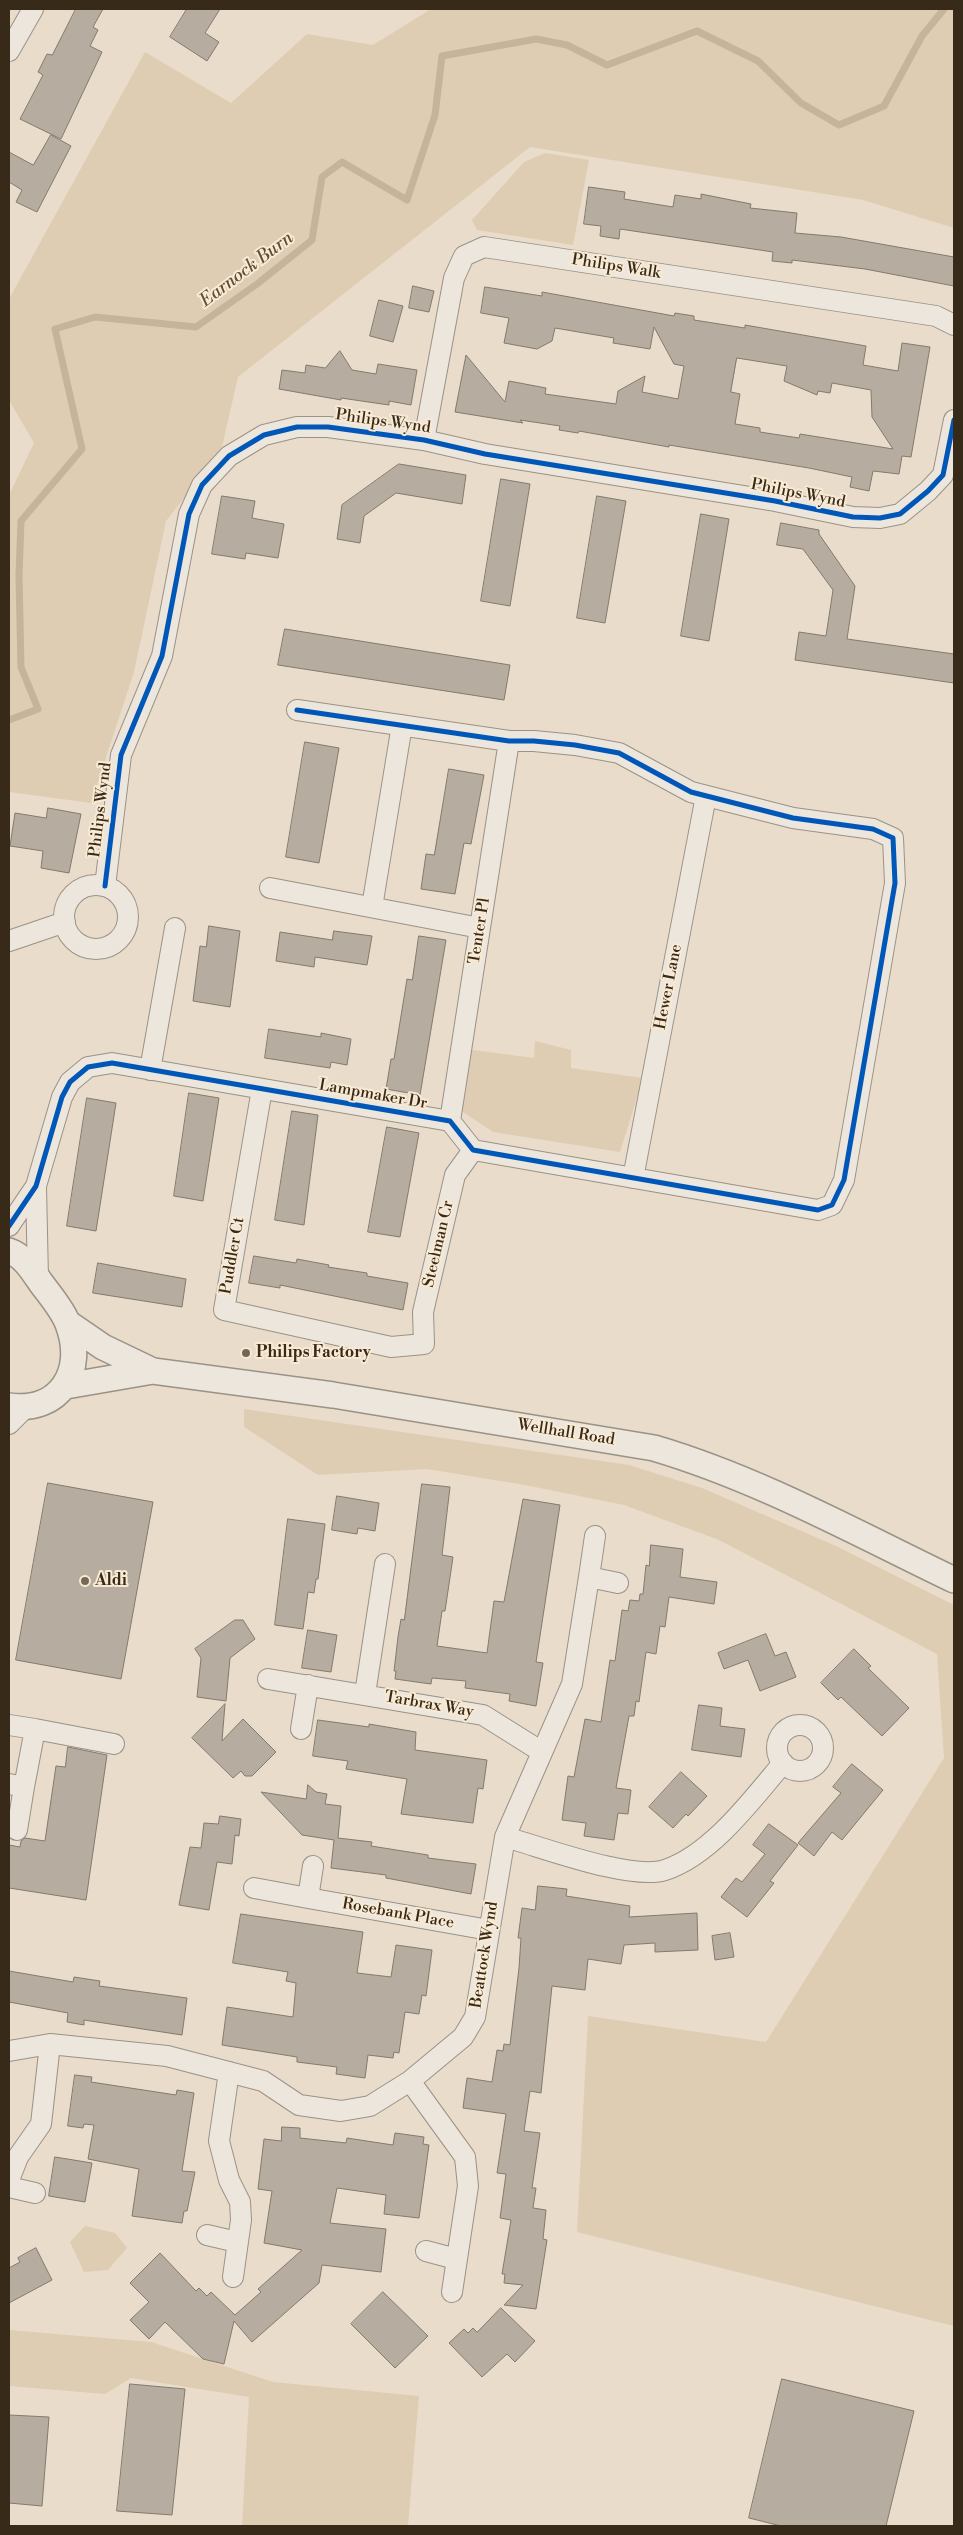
<!DOCTYPE html>
<style>
body{margin:0}
#map{position:relative;width:963px;height:2535px;overflow:hidden;background:#e9dcca;font-family:"Libre Bodoni",serif}
canvas{display:block}
.frame{position:absolute;inset:0;border:10px solid #382a19;pointer-events:none}
</style>
<div id="map">
<canvas width="963" height="2535"></canvas>
<div class="frame"></div>
</div>
<script>
const c = document.querySelector('canvas').getContext('2d');
c.lineJoin = 'round';
function paint(path, color) { c.fillStyle = color; c.fill(path, 'evenodd'); }
function trace(path, color, width, dash) { c.strokeStyle = color; c.lineWidth = width; c.lineCap = dash ? 'butt' : 'round'; c.setLineDash(dash || []); c.stroke(path); }
function write(font, color, halo, rows, align = 'center') {
  c.font = font + ' "Libre Bodoni",serif'; c.lineWidth = 4; c.setLineDash([]); c.textBaseline = 'middle'; c.strokeStyle = halo; c.fillStyle = color; for (const [text, x, y, turn = 0] of rows) {
    c.save(); c.translate(x, y); c.rotate((+turn || 0) * Math.PI / 180); c.textAlign = isNaN(turn) ? turn : align; if (halo) c.strokeText(text, 0, 0); c.fillText(text, 0, 0); c.restore();
  }
}
paint(new Path2D(`
 M431,9H954V228L863,200L530,147L238,377L221,451L166,521L134,672L91,803L9,792V495L34,443L9,400V299L145,52L231,103L307,34L373,45Z
 M545,153L589,160L573,245L477,230L472,220L524,162Z
 M535,1041L571,1050V1068L643,1078L620,1152L493,1132L457,1108L466,1049L534,1058Z
 M244,1409L629,1465L702,1488L836,1546L954,1605V2326L577,2232L588,2016L766,2042L944,1758L937,1654L719,1540L624,1505L525,1485L427,1469L318,1475L244,1427Z
 M85,2226L115,2233L127,2248L108,2270L84,2272L70,2242Z
 M9,2330L151,2342L273,2382L419,2396L408,2526H242L249,2397L131,2378L105,2394L9,2386Z`), '#dfcdb3');
trace(new Path2D(`
 M9,720L38,709L21,667L19,576L21,521L82,449L55,329L95,317L196,327L257,284L312,240L322,177L342,162L407,200L435,115L442,56L536,39L567,45L607,65L697,31L758,61L801,103L839,125L884,106L922,36L944,9`), '#c5b39a', 7);
const building = new Path2D(`
 M76,9H103L93,27L98,30L90,46L102,52L61,139L20,119L43,75L38,72L47,54L52,55Z
 M187,9H220L205,33L219,42L207,61L170,37Z
 M51,135L71,146L37,212L16,202L22,190L9,182V152L33,165Z
 M589,187L625,192L624,199L673,207L675,195L701,199V194L751,204L750,208L797,213L795,233L841,237L954,257V286L865,269L792,260V263L772,261L773,252L620,229L619,239L600,236L601,226L584,224Z
 M413,286L434,291L429,312L409,308Z
 M485,287L542,296V292L674,316L675,313L694,316V320L745,328V325L866,346L863,365L898,371L902,343L930,347L911,457L902,456L899,474L873,471L869,491L850,487L852,477L809,468L669,445V447L579,431L578,433L559,430L560,426L520,420L523,423L455,412L466,355L505,402L509,381L546,388L545,394L616,404L618,391L645,376L642,392L678,399L684,366L674,364L654,327L650,349L613,343L614,338L555,328L552,341L537,349L504,343L509,318L481,313ZM737,358L787,366L784,381L817,395L818,391L830,393L832,383L871,390L872,417L893,449L800,434L799,438L760,432V428L735,424L740,394L731,392Z
 M379,300L403,306L393,342L370,336Z
 M340,351L352,370L376,374L378,364L417,370L411,405L389,401V405L341,398V400L279,389L282,370L305,373L306,365L325,368Z
 M399,464L466,475L462,504L396,493L364,516L360,543L337,539L342,505Z
 M501,479L530,484L510,606L481,601Z
 M222,496L255,501L252,518L284,524L278,558L246,553L245,559L212,554Z
 M597,496L626,501L605,623L577,618Z
 M701,514L729,519L709,641L681,636Z
 M781,523L819,530V534L855,586L847,639L954,654V683L795,660L799,632L826,636L833,590L803,549L777,545Z
 M285,629L510,665L504,700L278,665Z
 M305,742L339,748L319,863L286,857Z
 M449,769L484,775L471,844L464,843L455,894L421,889L426,854L434,855Z
 M48,808L81,814L69,873L41,868L43,851L10,846L15,813L46,818Z
 M209,926L240,931L230,1007L193,1001L200,946L206,947Z
 M334,931L372,936L367,965L315,957L314,967L276,961L280,932L332,940Z
 M419,936L446,940L420,1095L386,1089L391,1059H394L407,979L412,980Z
 M269,1029L321,1037V1033L351,1039L347,1065L331,1062L330,1068L265,1058Z
 M189,1093L219,1098L203,1201L174,1196Z
 M87,1098L116,1103L96,1231L67,1226Z
 M292,1111L318,1115L304,1225L275,1220Z
 M387,1127L419,1133L400,1237L368,1232Z
 M254,1256L296,1263L297,1259L329,1265L328,1267L367,1273V1276L408,1283L403,1310L280,1285V1288L249,1283Z
 M98,1263L186,1279L182,1307L93,1293Z
 M48,1483L153,1502L121,1679L16,1660Z
 M422,1484L450,1487L442,1555L453,1557L445,1611H442L437,1646L487,1653L494,1601L504,1602L523,1499L560,1505L536,1662L543,1663L536,1706L509,1701L510,1694L465,1688L466,1681L432,1678L431,1684L395,1679L396,1671H394L398,1637L401,1619L404,1620Z
 M337,1496L379,1503L375,1531L358,1528L357,1534L332,1530Z
 M288,1519L325,1524L318,1579H316L314,1593L308,1592L303,1629L275,1625Z
 M651,1545L683,1549L680,1577L717,1582L714,1604L669,1597L665,1627L660,1626L656,1654L646,1652L639,1702L636,1701L634,1716H629L616,1788L631,1790L628,1814L618,1813L614,1840L584,1836L586,1823L562,1820L568,1776L574,1777L585,1719L601,1722L610,1660L615,1661L622,1610L628,1611L630,1600L639,1601L640,1594H643L646,1565L649,1566Z
 M235,1620H243L255,1639L230,1658L226,1701L197,1697L201,1658L195,1649Z
 M308,1630L337,1635L331,1672L302,1668Z
 M766,1634L775,1656L786,1652L796,1677L760,1691L748,1660L724,1669L718,1653Z
 M854,1649L871,1666L868,1668L909,1708L882,1736L841,1697L838,1700L821,1683Z
 M225,1704L222,1741L243,1719L276,1752L252,1776H245L241,1771L233,1778L192,1738Z
 M699,1705L722,1708L720,1726L745,1729L741,1757L692,1750Z
 M318,1720L369,1727V1724L416,1732L415,1750L487,1760L483,1789L478,1788L473,1823L401,1814L407,1779L346,1769L348,1761L313,1756Z
 M68,1747L107,1755L86,1900L9,1888V1845L20,1847L21,1841L25,1838L45,1841L56,1766L65,1767Z
 M852,1764L883,1790L842,1840L832,1832L814,1856L798,1843L841,1793L833,1787Z
 M681,1772L707,1796L688,1816L686,1814L673,1828L649,1807Z
 M308,1785L316,1792L327,1794L325,1804L341,1806L338,1838L372,1842L371,1846L428,1855V1858L476,1864L471,1894L386,1878V1875L331,1868L334,1840L302,1835L261,1792L306,1799Z
 M220,1816L241,1819L239,1836L235,1835L232,1864L217,1862L209,1910L179,1905L190,1847L201,1848L204,1823L218,1824Z
 M769,1824L798,1845L770,1881L774,1883L747,1917L721,1897L736,1878L742,1882L765,1854L753,1845Z
 M538,1886L567,1889L566,1896L630,1906L629,1917L697,1913L698,1950L655,1952V1943L624,1945L621,1964L588,1959L585,1990L552,1986L541,2093L530,2091L524,2131L540,2133L532,2188H536L533,2208L546,2210L543,2239L547,2240L536,2309L504,2305L523,2285L504,2283L505,2274H502L511,2220L500,2218L506,2174L497,2173L506,2114L463,2108L467,2078L492,2082L497,2050L503,2051L504,2044L510,2045L519,1968L521,1938H518L522,1908L535,1910Z
 M241,1914L363,1932L357,1973L391,1977L396,1945L432,1950L426,1996L422,1995L419,2014L405,2012L399,2053L394,2052L393,2058L368,2055L365,2078L336,2074L337,2067L297,2062V2057L222,2045L227,2007L293,2017L296,1983L286,1981L288,1972L233,1963Z
 M730,1933L734,1957L715,1960L712,1936Z
 M9,1971L73,1982L74,1977L100,1981L99,1986L187,1998L182,2035L84,2020V2025L67,2022L68,2013L9,2002Z
 M75,2075L92,2077L91,2082L176,2095L177,2090L194,2093L182,2171L195,2172L187,2211H184L182,2223L132,2216L139,2169L88,2159L94,2125L84,2124L83,2128L68,2126Z
 M282,2127L300,2128V2138L346,2143L347,2138L393,2145L395,2133L424,2137L423,2144L429,2145L419,2218L384,2214L386,2195L337,2188L330,2223L386,2229L381,2272L322,2265L319,2283L252,2342L234,2321L224,2364L203,2359L165,2322L149,2339L130,2320L149,2302L130,2283L160,2253L196,2291L199,2288L207,2296L211,2292L235,2315L261,2292L258,2289L302,2250L264,2243L272,2191L258,2189L264,2139L281,2141Z
 M55,2157L92,2163L85,2202L49,2196Z
 M36,2248L52,2280L9,2303V2268L20,2262L18,2258Z
 M383,2292L428,2336L395,2368L351,2324Z
 M501,2308L535,2341L515,2362L507,2354L482,2377L449,2343L464,2329L468,2333L473,2328L477,2332Z
 M782,2379L914,2411L886,2526H781L749,2518Z
 M130,2384L185,2389L172,2515L117,2511Z
 M9,2415L49,2417L42,2506L9,2503Z`);
paint(building, '#b6ada0');
trace(building, '#827a6e', 1);
const minor = new Path2D(`
 M9,51L33,9
 M424,440L454,278L464,256L484,247L936,316L954,325
 M64 917a32 32 0 1 1 64 0a32 32 0 1 1-64 0Z
 M105,886L121,755L162,656L189,514L202,485L229,456L264,435L297,427H328L424,440L485,454L775,501L853,517L880,518L900,514L928,491L943,475L954,420
 M270,888L480,928
 M372,907L402,725
 M9,941L65,922
 M150,1070L175,928
 M262,1089L224,1310L391,1347L424,1344L423,1312L455,1175L473,1150
 M450,1121L509,741
 M633,1178L706,796
 M36,1186L38,1279
 M9,1226L36,1186L62,1097L70,1082L88,1067L112,1063L450,1121L473,1150L818,1210L832,1205L844,1180L895,883L893,838L873,829L793,818L691,792L619,753L575,745L534,741H509L297,710
 M9,1424L25,1408
 M595,1536L589,1577L618,1583
 M268,1679L483,1715L542,1752
 M365,1694L385,1564
 M777 1748a23 23 0 1 1 46 0a23 23 0 1 1-46 0Z
 M9,1725L35,1729L24,1787L9,1784
 M35,1729L114,1744
 M301,1729L308,1685
 M17,1830L24,1787
 M505,1837C542,1847 631,1881 665,1870C711,1855 752,1800 783,1763
 M254,1888L308,1898L313,1866
 M308,1898L489,1930
 M9,2051L50,2044L167,2056L263,2081L299,2105L341,2111L370,2106L410,2081L463,2037L475,2017L505,1837L572,1684L589,1577
 M229,2072L219,2141L229,2180L240,2202L241,2220L233,2277
 M410,2081L465,2157L468,2186L452,2292
 M9,2180L18,2157L41,2124L50,2044
 M9,2187L35,2193
 M207,2235L237,2242
 M426,2251L456,2259`);
const tertiary = new Path2D(`
 M9,1251C24,1256 32,1270 41,1283C50,1295 63,1310 68,1324C86,1371 60,1413 9,1406
 M68,1323L103,1347L153,1371L333,1395L654,1448C759,1479 856,1533 954,1580
 M66,1386L153,1371`);
trace(minor, '#9b9286', 22);
trace(tertiary, '#9b9286', 28);
trace(minor, '#ece6dd', 20);
trace(tertiary, '#ece6dd', 25);
trace(new Path2D(`
 M105,886L121,755L162,656L189,514L202,485L229,456L264,435L297,427H328L424,440L485,454L775,501L853,517L880,518L900,514L928,491L943,475L954,420
 M9,1226L36,1186L62,1097L70,1082L88,1067L112,1063L450,1121L473,1150L818,1210L832,1205L844,1180L895,883L893,838L873,829L793,818L691,792L619,753L575,745L534,741H509L297,710`), '#0057b8', 5);
for (const [x, y, r, color] of [
 [246,1353,5,"#766857"],
 [85,1581,5,"#766857"]
]) { const dot = new Path2D(); dot.arc(x, y, r, 0, 2 * Math.PI); c.fillStyle = color; c.fill(dot); trace(dot, '#f9ead4', 2); }
write('16px', '#382a19', '#f9ead4', [
 ["Philips Walk",616,267,9],
 ["Philips Wynd",383,422,8],
 ["Philips Wynd",798,494,11],
 ["Philips Wynd",101,810,-83],
 ["Tenter Pl",480,931,-81],
 ["Hewer Lane",669,987,-79],
 ["Lampmaker Dr",373,1095,10],
 ["Steelman Cr",439,1244,-77],
 ["Puddler Ct",233,1256,-80],
 ["Wellhall Road",566,1433,9],
 ["Tarbrax Way",429,1705,10],
 ["Rosebank Place",398,1914,10],
 ["Beattock Wynd",485,1955,-81]
]);
write('bold 16px', '#382a19', '#f9ead4', [
 ["Philips Factory",256,1353],
 ["Aldi",95,1581]
], 'left');
write('italic 18px', '#5e4e39', '#f9ead4', [
 ["Earnock Burn",247,270,-37]
]);
</script>
